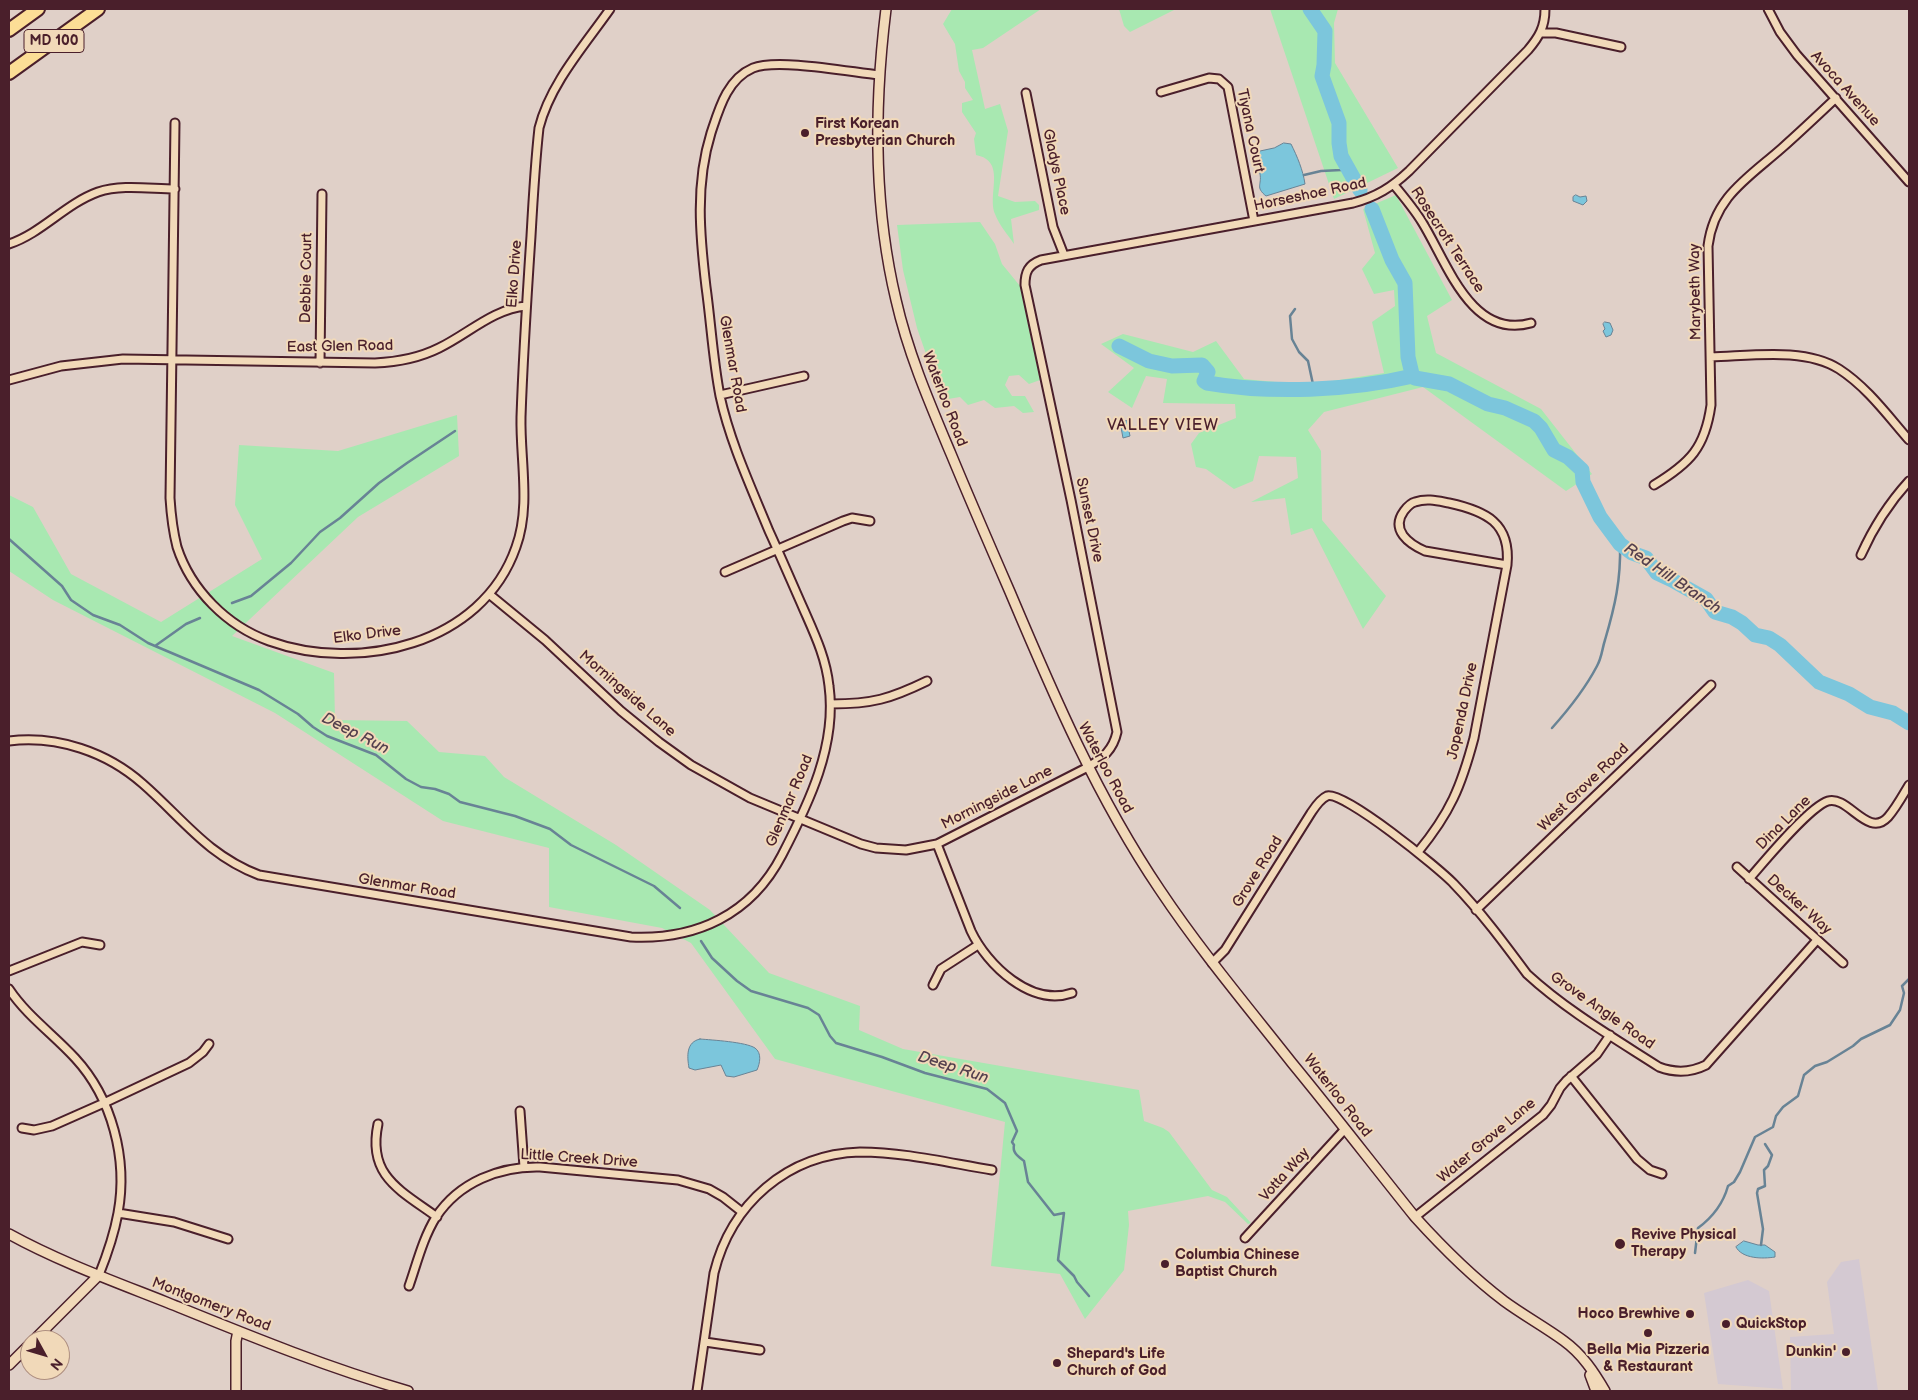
<!DOCTYPE html>
<style>
body{margin:0}
#map{position:relative;width:1918px;height:1400px;overflow:hidden;background:#e0d0c8;font-family:"Balsamiq Sans",sans-serif}
canvas{display:block}
.frame{position:absolute;inset:0;border:10px solid #4a1f2b;pointer-events:none}
.north{position:absolute;left:20px;top:1330px;width:50px;height:50px;box-sizing:border-box;background:#f1d9b9;border:1px solid #ae8f80;border-radius:50%;rotate:129deg;font-size:14px;font-weight:700;line-height:20px;text-align:center;color:#4a1f2b}
.north::after{content:'';display:block;margin:auto;width:18px;height:22px;background:#4a1f2b;clip-path:polygon(50% 0,100% 100%,50% 72%,0 100%)}
</style>
<div id="map">
<canvas width="1918" height="1400"></canvas>
<div class="frame"></div>
<div class="north">N</div>
</div>
<script>
const c = document.querySelector('canvas').getContext('2d');
c.lineJoin = 'round';
function paint(path, color) { c.fillStyle = color; c.fill(path, 'evenodd'); }
function trace(path, color, width, dash) { c.strokeStyle = color; c.lineWidth = width; c.lineCap = dash ? 'butt' : 'round'; c.setLineDash(dash || []); c.stroke(path); }
function write(font, color, halo, rows, align = 'center') {
  c.font = font + ' "Balsamiq Sans",sans-serif'; c.lineWidth = 4; c.setLineDash([]); c.textBaseline = 'middle'; c.strokeStyle = halo; c.fillStyle = color; for (const [text, x, y, turn = 0] of rows) {
    c.save(); c.translate(x, y); c.rotate((+turn || 0) * Math.PI / 180); c.textAlign = isNaN(turn) ? turn : align; if (halo) c.strokeText(text, 0, 0); c.fillText(text, 0, 0); c.restore();
  }
}
paint(new Path2D(`
 M1859,1259L1878,1391H1791L1790,1337L1834,1334L1827,1282L1841,1262Z
 M1748,1280L1769,1291L1783,1389L1718,1384L1704,1293Z`), '#d4c9d2');
paint(new Path2D(`
 M952,9H1041L983,48L972,50L985,109L1000,104L1008,131L998,196L1015,202L1035,201L1039,205V210L1011,219L1014,244C1008,235 999,225 995,214C987,194 1007,161 976,155L974,139L976,133L962,112V103L973,100L965,88V82L959,71L955,44L943,24Z
 M1119,9H1176L1130,32L1124,26Z
 M1270,9H1338L1334,23L1335,63L1398,168L1334,199Z
 M1396,195L1452,300L1427,316L1436,353L1541,409L1592,474L1566,491L1423,387L1324,412L1308,430L1321,451L1322,520L1386,596L1363,629L1312,528L1291,535L1285,498L1251,502L1298,478L1296,457L1259,456L1253,481L1234,489L1206,469L1196,467L1191,444L1199,433L1236,418L1235,404L1163,403L1167,379L1146,376L1132,408L1108,392L1134,368L1101,344L1123,334L1193,352L1216,341L1244,379L1307,385L1384,373L1372,322L1395,306L1394,290L1374,294L1362,269L1375,253L1363,209Z
 M980,222L995,244L1002,264L1020,286L1040,380L1029,384L1019,375L1009,376L1005,385L1012,396H1025L1034,412L1023,413L1014,406L995,408L984,400L968,405L960,397L942,400L917,328L903,270L897,225Z
 M457,415L459,456L358,517L232,636L334,673L335,720L407,721L439,752L485,756L504,777L616,845L710,910L769,973L860,1006L859,1030L903,1049L1139,1090L1144,1121L1163,1128L1169,1132L1212,1190L1227,1197L1251,1223L1248,1224L1225,1202L1208,1196L1128,1211L1129,1225L1124,1270L1085,1319L1060,1274L991,1266L1005,1122L775,1059L691,943L662,928L549,907V848L443,821L275,713L53,600L9,571V495L33,507L71,574L161,622L262,559L235,505L239,445L338,451Z`), '#a8e8b1');
const water = new Path2D(`
 M1284,143L1291,144C1297,156 1303,170 1305,184L1266,196C1255,187 1262,185 1260,174C1259,168 1257,163 1256,158L1260,151L1274,148Z
 M1576,195L1580,197L1586,196L1587,201L1583,205L1573,201V197Z
 M1605,322L1610,323L1613,330L1611,335L1606,337L1603,331L1605,329L1603,324Z
 M1127,421L1130,436L1123,438L1120,422Z
 M700,1039C712,1040 746,1042 755,1048C762,1053 760,1063 757,1070L734,1077L726,1076L721,1065L695,1070L689,1068C687,1056 686,1042 700,1039Z
 M1744,1241L1758,1245H1765L1775,1252V1257C1763,1259 1742,1259 1736,1247Z`);
paint(water, '#7cc6dc');
trace(water, '#688395', 1);
trace(new Path2D(`
 M1304,175L1321,171L1341,170L1346,168
 M1295,309L1290,316L1292,339L1299,352L1308,361L1314,389
 M9,539L62,586L71,600L93,615L120,625L148,643L259,690L298,714L313,727L327,736L376,755L406,779L421,787L435,789L449,794L460,802L515,816L550,829L571,845L654,886L680,908
 M232,603L251,596L291,563L320,532L340,518L379,483L407,463L455,431
 M155,646L186,624L200,618
 M1552,728C1569,709 1585,689 1597,666C1602,657 1602,649 1605,640C1615,606 1621,580 1620,544
 M701,941L712,958L737,981L751,991L808,1008L819,1015L830,1036L836,1043L882,1057L925,1073L987,1089L1005,1103L1017,1131L1012,1142L1014,1145C1012,1153 1019,1157 1024,1161L1028,1182L1054,1215L1064,1213L1058,1260L1074,1276L1077,1282L1089,1296
 M1761,1245L1763,1229L1757,1193L1758,1189L1765,1186L1764,1170L1768,1166L1772,1155L1765,1144
 M1695,1253L1698,1228C1713,1217 1723,1204 1728,1186L1734,1182L1740,1172L1755,1137L1773,1127L1776,1116L1783,1107L1798,1096L1804,1075L1815,1066L1827,1062L1853,1046L1861,1039L1890,1025L1900,1010L1904,993L1902,986L1909,979`), '#688395', 2.5);
trace(new Path2D(`
 M1310,9L1325,31L1324,65L1322,76L1339,123V143L1341,156L1360,190
 M1372,209L1392,260L1405,283L1408,357L1412,374L1415,378L1449,384L1488,404L1505,408L1534,421L1541,428L1554,450L1568,457L1582,470L1583,482L1600,517L1620,544L1632,553L1646,558L1657,573L1672,580L1706,599L1715,612L1732,617L1742,623L1755,635L1769,638L1780,645L1819,682L1849,694L1870,707L1893,713L1909,723
 M1119,346L1149,361L1172,366L1202,365L1208,372L1204,381L1207,383C1271,394 1349,391 1413,376`), '#7cc6dc', 15);
const street = new Path2D(`
 M1768,9L1780,32L1797,55L1909,182
 M1541,33H1556L1621,47
 M1161,92L1209,78L1219,79L1228,87L1254,221
 M1026,93L1053,227L1064,255
 M175,123L170,498C171,514 173,531 177,547C191,590 227,626 269,641C358,673 482,645 516,547C531,506 520,459 521,417C523,356 527,296 531,236C533,200 535,164 539,128C550,84 584,46 610,9
 M1394,185C1404,197 1414,209 1422,222C1447,262 1471,340 1531,323
 M9,244C42,233 65,204 98,192C122,184 151,189 175,189
 M1711,357C1750,356 1805,347 1839,369C1867,387 1888,416 1909,440
 M320,363L322,194
 M9,380L61,366L123,359L375,363C397,362 419,358 439,348C468,334 493,309 526,306
 M720,395L804,376
 M1654,485C1690,463 1705,448 1711,405L1708,246C1714,197 1748,178 1782,148C1800,132 1818,115 1836,98
 M1861,555C1873,528 1889,503 1909,481
 M725,572L843,521L852,518L870,521
 M489,594L545,640L621,711L659,742L691,765L750,798L861,844L876,848L906,850L937,844L1088,767C1103,758 1113,750 1117,732L1071,500L1025,285C1025,272 1028,265 1041,260L1353,203C1376,197 1392,187 1409,171L1528,50C1539,37 1545,27 1545,9
 M831,704C872,704 890,699 927,681
 M9,741C57,735 107,752 143,784C183,819 207,855 259,875L631,937C696,940 751,915 782,855C809,803 837,745 829,686C826,658 815,635 804,610C792,583 781,557 769,531C751,487 730,442 720,396C713,360 711,323 706,287C700,236 695,184 711,133C719,109 727,79 753,68C777,58 850,72 879,75
 M937,844L971,931C987,965 1031,1007 1072,993
 M1418,852C1450,813 1461,787 1474,738L1507,565C1511,523 1486,511 1449,503C1438,501 1427,498 1415,502C1411,503 1407,507 1404,511C1390,530 1409,544 1425,551L1507,565
 M1737,867L1843,963
 M1749,879C1764,862 1809,807 1828,801C1848,795 1868,839 1888,817C1896,808 1903,795 1909,785
 M1476,910L1711,685
 M1212,963L1225,950L1311,813C1315,807 1320,799 1327,796C1343,790 1440,869 1454,884C1481,912 1504,943 1527,974C1566,1010 1614,1038 1659,1067C1675,1073 1690,1073 1706,1065L1817,940
 M9,971L82,942L100,945
 M933,985L941,969L978,945
 M9,989C27,1016 53,1034 75,1058C112,1098 128,1159 118,1213C114,1235 107,1255 99,1275
 M1571,1076L1637,1159L1650,1170L1662,1174
 M520,1111L524,1167
 M378,1124C367,1176 400,1190 437,1217
 M22,1128L34,1130L52,1126L104,1103L189,1063L203,1052L209,1044
 M118,1213L174,1222L228,1239
 M1415,1217L1543,1115L1551,1105L1560,1088L1566,1081L1597,1054L1610,1035
 M1245,1238L1345,1129
 M409,1286C417,1263 423,1238 436,1217C459,1182 500,1166 540,1167L678,1180L709,1189L723,1197L742,1212
 M705,1342L760,1350
 M697,1391L714,1273C731,1204 787,1154 860,1152C904,1152 949,1163 992,1170`);
const secondary = new Path2D(`
 M886,9C874,106 873,204 896,300C908,353 930,404 951,454C970,500 990,546 1010,592C1053,694 1097,797 1160,890C1200,950 1247,1006 1292,1063C1334,1114 1374,1166 1415,1217C1443,1248 1471,1276 1504,1301C1523,1315 1545,1327 1564,1341C1582,1354 1594,1372 1605,1391
 M9,1234C58,1261 113,1281 166,1302C245,1334 325,1367 408,1391
 M34,1340L99,1275
 M9,1365L30,1344
 M1590,1375L1596,1391
 M236,1391V1341L238,1331`);
const highway = new Path2D(`
 M9,30L38,9
 M9,73L98,9`);
trace(street, '#4a1f2b', 11);
trace(secondary, '#4a1f2b', 12);
trace(highway, '#4a1f2b', 16);
trace(street, '#f1d9b9', 7);
trace(secondary, '#f1d9b9', 9);
trace(highway, '#fcde96', 12);
for (const [x, y, r, color] of [
 [805,133,5,"#4a1f2b"],
 [1620,1244,6,"#4a1f2b"],
 [1165,1264,5,"#4a1f2b"],
 [1690,1314,5,"#4a1f2b"],
 [1726,1324,5,"#4a1f2b"],
 [1648,1333,5,"#4a1f2b"],
 [1846,1352,5,"#4a1f2b"],
 [1057,1363,5,"#4a1f2b"]
]) { const dot = new Path2D(); dot.arc(x, y, r, 0, 2 * Math.PI); c.fillStyle = color; c.fill(dot); trace(dot, '#f1d9b9', 2); }
for (const [x, y, w] of [
 [54,41,60]
]) { const box = new Path2D(); box.roundRect(x - w / 2, y - 11.5, w, 23, 4); c.fillStyle = '#f1d9b9'; c.fill(box); trace(box, '#4a1f2b', 1); }
write('bold 14px', '#4a1f2b', null, [
 ["MD 100",54,41]
]);
write('15px', '#4a1f2b', '#f1d9b9', [
 ["Avoca Avenue",1845,89,48],
 ["Tiyana Court",1250,131,78],
 ["Gladys Place",1056,172,78],
 ["Horseshoe Road",1310,195,-12],
 ["Rosecroft Terrace",1447,240,57],
 ["Elko Drive",515,274,-86],
 ["Debbie Court",307,278,-89],
 ["Marybeth Way",1696,292,-91],
 ["East Glen Road",340,347,-1],
 ["Glenmar Road",732,364,80],
 ["Waterloo Road",944,399,69],
 ["Sunset Drive",1089,520,78],
 ["Elko Drive",367,635,-7],
 ["Morningside Lane",627,694,41],
 ["Jopenda Drive",1463,711,-78],
 ["Waterloo Road",1105,768,62],
 ["West Grove Road",1584,788,-44],
 ["Morningside Lane",997,798,-27],
 ["Glenmar Road",790,801,-67],
 ["Dina Lane",1784,823,-45],
 ["Grove Road",1258,872,-58],
 ["Glenmar Road",407,887,9],
 ["Decker Way",1799,905,42],
 ["Grove Angle Road",1602,1011,35],
 ["Waterloo Road",1337,1096,52],
 ["Water Grove Lane",1487,1141,-40],
 ["Little Creek Drive",579,1159,4],
 ["Votta Way",1285,1175,-48],
 ["Montgomery Road",211,1305,21]
]);
write('bold 15px', '#4a1f2b', '#f1d9b9', [
 ["First Korean",815,124],
 ["Presbyterian Church",815,141],
 ["Revive Physical",1631,1235],
 ["Therapy",1631,1252],
 ["Columbia Chinese",1175,1255],
 ["Baptist Church",1175,1272],
 ["Hoco Brewhive",1680,1314,"right"],
 ["QuickStop",1736,1324],
 ["Bella Mia Pizzeria",1648,1350,"center"],
 ["& Restaurant",1648,1367,"center"],
 ["Dunkin'",1836,1352,"right"],
 ["Shepard's Life",1067,1354],
 ["Church of God",1067,1371]
], 'left');
c.letterSpacing = '1px';
write('16px', '#4a1f2b', '#f1d9b9', [
 ["VALLEY VIEW",1163,426]
]);
c.letterSpacing = '0px';
write('italic 16px', '#54404e', '#f1d9b9', [
 ["Red Hill Branch",1672,579,34],
 ["Deep Run",355,734,27],
 ["Deep Run",953,1068,18]
]);
</script>
